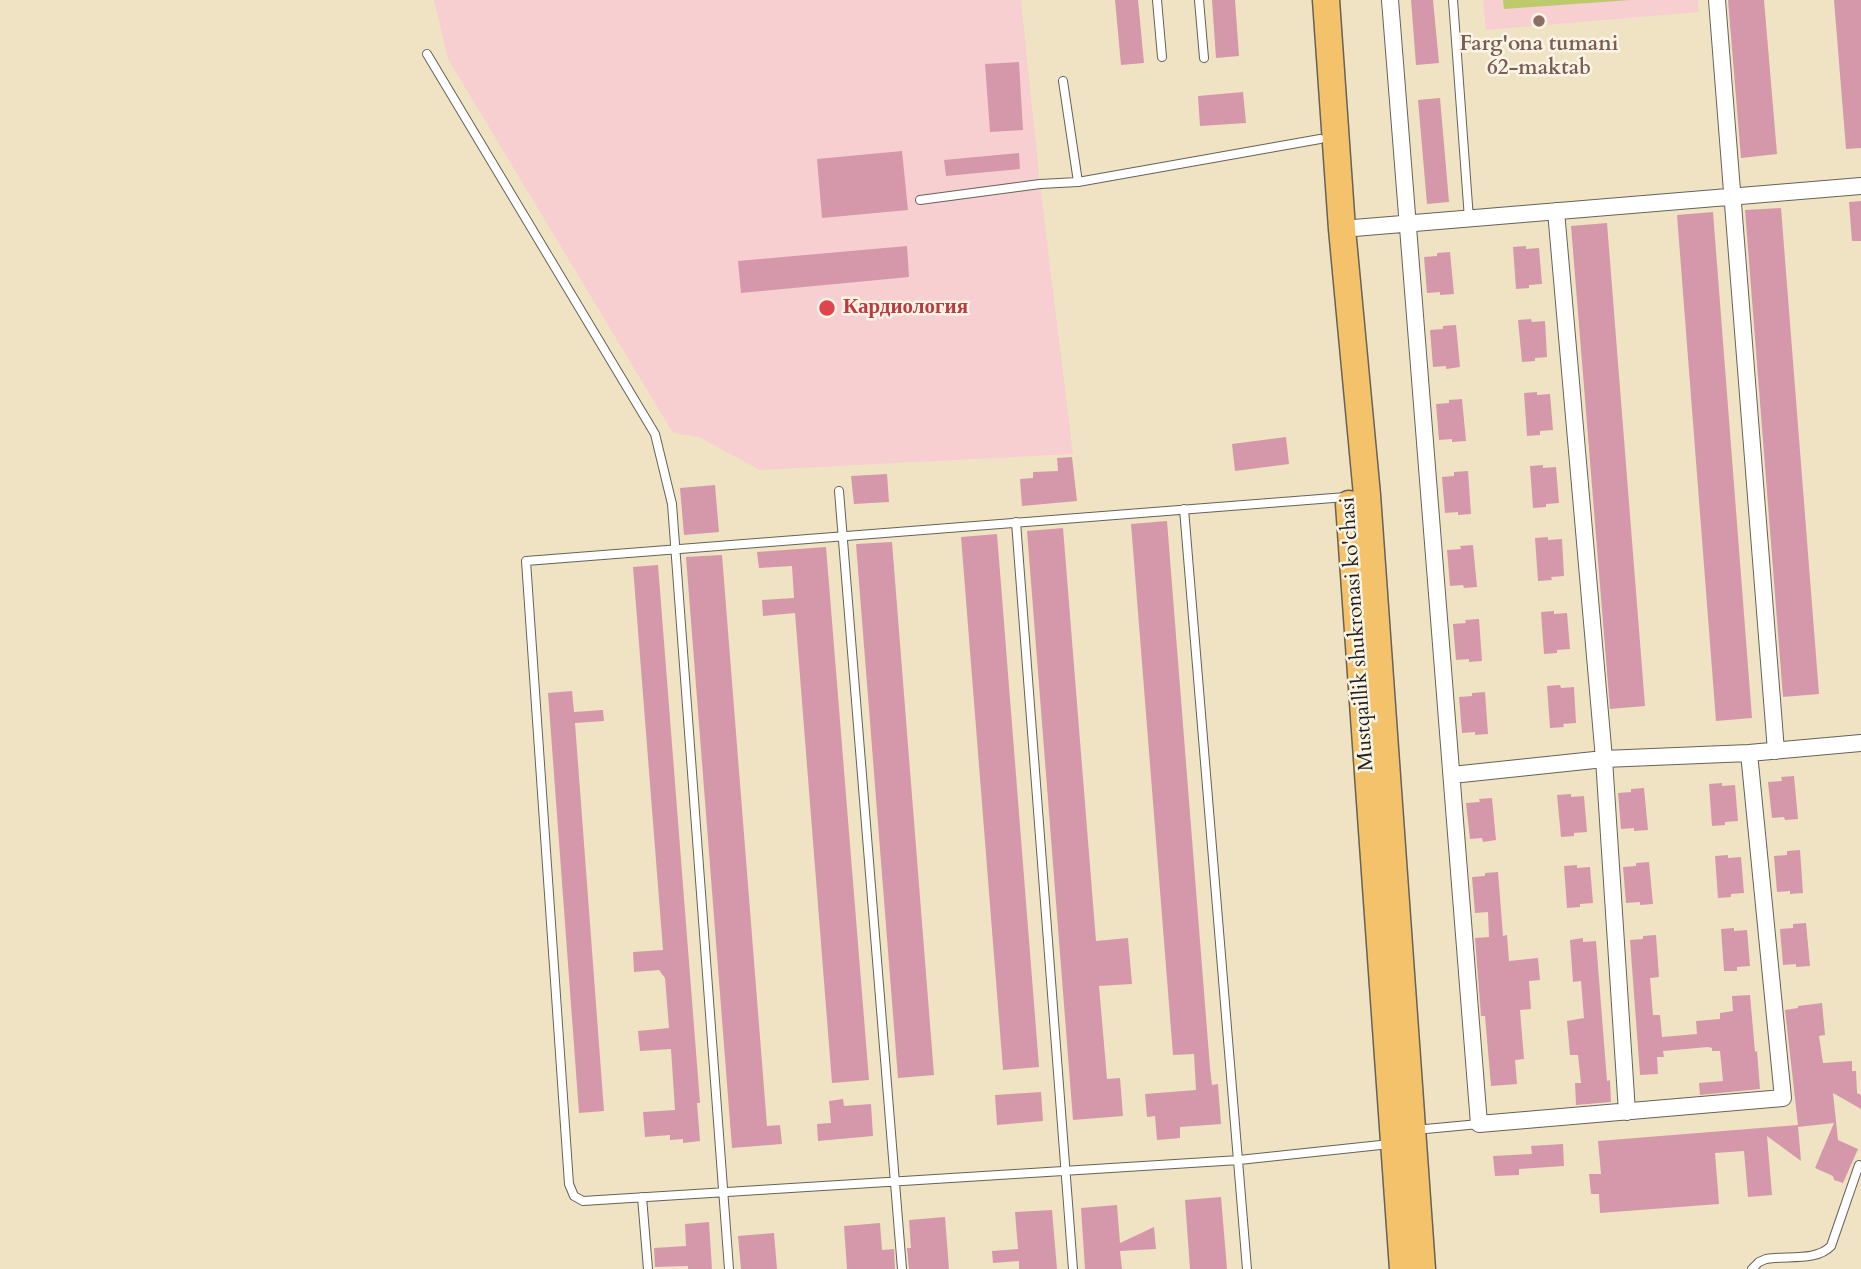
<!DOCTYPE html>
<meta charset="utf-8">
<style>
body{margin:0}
canvas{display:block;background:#efe3c4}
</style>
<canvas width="1861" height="1269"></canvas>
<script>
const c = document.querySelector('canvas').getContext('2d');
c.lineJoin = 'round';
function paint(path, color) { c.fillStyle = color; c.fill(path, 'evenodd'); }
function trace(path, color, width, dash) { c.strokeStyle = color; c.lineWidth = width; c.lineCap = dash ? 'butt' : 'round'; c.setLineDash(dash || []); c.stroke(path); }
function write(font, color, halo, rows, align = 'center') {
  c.font = font + ' Cardo,serif'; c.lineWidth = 5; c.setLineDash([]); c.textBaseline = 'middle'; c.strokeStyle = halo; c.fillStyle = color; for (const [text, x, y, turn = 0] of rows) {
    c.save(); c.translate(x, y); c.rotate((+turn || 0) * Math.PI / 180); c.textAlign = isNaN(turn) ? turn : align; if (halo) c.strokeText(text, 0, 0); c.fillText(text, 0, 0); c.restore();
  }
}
paint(new Path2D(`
 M434,0H1021L1040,184L1073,454L760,470L699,437L673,433L448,59Z
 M1483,0H1698L1699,12L1486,30Z`), '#f7cfd1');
paint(new Path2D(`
 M1503,0H1631L1504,9Z`), '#bcca6c');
paint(new Path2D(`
 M1115,0H1138L1144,63L1121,65Z
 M1212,0H1235L1239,56L1216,58Z
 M1411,0H1433L1439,63L1416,65Z
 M1728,0H1764L1777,154L1741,158Z
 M1834,0H1861V148L1846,149Z
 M1019,62L1023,130L990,132L985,64Z
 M1243,92L1246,123L1200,126L1198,96Z
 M1440,98L1449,202L1427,204L1418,100Z
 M902,151L908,210L822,218L817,159Z
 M1019,153L1020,169L946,176L944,160Z
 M1861,201V241H1852L1849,202Z
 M1781,208L1819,694L1783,697L1745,210Z
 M1713,212L1752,718L1716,721L1677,215Z
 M1607,223L1645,706L1610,709L1571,226Z
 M907,246L909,277L741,293L738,261Z
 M1526,246V249L1539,248L1542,284L1529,285V288L1516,289L1513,247Z
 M1450,252L1454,294L1440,295V292L1427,293L1424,257L1437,256V253Z
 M1531,319L1532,322L1545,321L1547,357L1535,358V361L1522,362L1518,320Z
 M1456,325L1460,367L1446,369V366L1433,367L1430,330L1443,329V326Z
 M1537,392V395L1550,394L1553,430L1540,431V435L1527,436L1524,393Z
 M1462,399L1466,441L1452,442V439L1439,440L1436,404L1449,403V400Z
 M1286,437L1289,464L1235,471L1232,444Z
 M1072,457L1077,501L1022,506L1020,479L1033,478V472L1058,471L1057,458Z
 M1543,465V468L1556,467L1559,503L1546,504V507L1533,508L1530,466Z
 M1468,471L1471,514L1458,515V512L1445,513L1442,477L1454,476V472Z
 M887,474L889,502L854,504L851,476Z
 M715,485L719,532L684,535L680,488Z
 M1167,521L1210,1068L1212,1085L1218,1084L1221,1124L1180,1127V1138L1157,1140L1155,1116L1147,1117L1145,1094L1196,1090L1194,1054L1173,1055L1131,524Z
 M1063,528L1096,941L1128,938L1132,984L1099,986L1107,1079L1120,1078L1123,1116L1073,1120L1027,531Z
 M997,534L1039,1067L1003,1070L961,537Z
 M1548,537V540L1562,539L1564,576L1551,577L1552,580L1538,581L1535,538Z
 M892,542L934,1075L898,1078L856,544Z
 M1473,545L1477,587L1464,588L1463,585L1450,586L1447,550L1461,549L1460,546Z
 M826,547L869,1080L832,1083L795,613L763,616L762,600L794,598L792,566L759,568L757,552Z
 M722,555L767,1126L780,1125L782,1144L732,1148L686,557Z
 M658,565L700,1103H697L700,1141L683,1143V1139L670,1140V1135L645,1137L643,1112L675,1110L671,1049L640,1051L638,1031L669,1028L665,978L659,970L634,972L633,952L663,950L633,567Z
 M1554,611V614L1567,613L1570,649L1557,650V653L1544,654L1541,612Z
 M1479,619L1482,661L1469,662V659L1456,660L1453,624L1466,623L1465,620Z
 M1560,685L1561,688L1574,687L1576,723L1563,724L1564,727L1550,728L1547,686Z
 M572,691L574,712L603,710L604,721L575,723L604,1111L579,1113L548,693Z
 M1485,692L1488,734L1475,735V732L1462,733L1459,697L1472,696V693Z
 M1794,776L1798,819L1785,820L1784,817L1772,818L1768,782L1782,781L1781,777Z
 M1722,783V786L1735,785L1738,821L1725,822V825L1712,826L1709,784Z
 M1644,788L1648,830L1634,831V828L1621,829L1618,793L1631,792V789Z
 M1571,794V797L1584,796L1587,832L1574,833V836L1561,837L1557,795Z
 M1492,798L1496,840L1483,842L1482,838L1470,839L1466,803L1480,802L1479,799Z
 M1800,850L1803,893L1790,894V891L1777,892L1774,856L1787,855V851Z
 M1728,855V858L1741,857L1744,893L1731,894V897L1718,898L1715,856Z
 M1649,862L1653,904L1640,905V902L1626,903L1623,867L1636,866V863Z
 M1577,865V868L1590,867L1593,903L1580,904V907L1567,908L1564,866Z
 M1498,872L1503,936L1507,935L1509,961L1538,958L1540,980L1529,981L1531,1009L1520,1010L1524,1059L1515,1060L1517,1084L1491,1086L1485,1016H1481L1475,938L1489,937L1488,912L1475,913L1472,877L1485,876V873Z
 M1806,923L1810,966L1796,967V964L1783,965L1780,929L1793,928V924Z
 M1734,928V931L1747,930L1750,966L1737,967V971H1724L1721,929Z
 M1656,935L1659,977L1650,978L1653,1015H1660L1662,1037L1697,1034L1696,1021L1720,1019V1013L1733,1011L1732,996L1750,995L1755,1052L1757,1051L1760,1089L1700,1095L1699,1083L1723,1081L1720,1051H1712V1048L1708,1047L1663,1051L1664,1057H1657L1658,1074L1640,1075L1630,940L1643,939V936Z
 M1583,938V942L1596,941L1607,1081L1610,1080L1611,1102L1576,1105L1575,1083H1581L1578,1055H1570L1567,1021L1584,1018L1581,981L1573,982L1570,940Z
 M1822,1003L1825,1035L1819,1036L1823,1063L1852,1061V1071H1856L1857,1093L1861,1095V1109L1833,1093L1838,1140L1858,1149L1843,1183L1834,1180L1833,1176L1815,1168L1834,1123L1798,1127V1126L1801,1161L1767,1136L1772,1195L1748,1197L1744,1151L1715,1153L1719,1204L1600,1213L1599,1194H1591L1589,1174H1601L1598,1141L1798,1125L1785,1010L1798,1008V1006Z
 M1041,1092L1043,1121L997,1125L995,1095Z
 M843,1099L844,1106L871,1104L873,1136L818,1141L817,1124L831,1123L829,1101Z
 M1563,1144L1564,1166L1519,1169V1175L1495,1176L1493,1156L1532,1154L1531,1146Z
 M1221,1197L1227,1269H1190L1185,1200Z
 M1117,1205L1120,1243L1154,1227L1156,1249L1120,1251L1122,1269H1085L1081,1208Z
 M1052,1210L1057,1269H1019V1261L993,1263L992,1251L1018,1249L1015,1212Z
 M945,1217L949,1269H909L907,1248H911L909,1220Z
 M709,1222L712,1269H688V1266L655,1267L654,1248L686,1246L685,1224Z
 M880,1223L882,1250L894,1249L895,1269H847L844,1226Z
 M774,1233L777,1269H741L738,1236Z`), '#d598aa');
const service = new Path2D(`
 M1157,0L1162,57
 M1199,0L1204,58
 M1453,0L1469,219
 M427,54L655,434L672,504L729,1269
 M1063,81L1078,182
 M920,200L1040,184L1078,182L1320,139
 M839,491L902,1269
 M1346,497C1072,518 799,542 526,561L569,1184L574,1196L583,1201L1239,1160L1390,1144
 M1184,509L1247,1269
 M1016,522L1073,1269
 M1415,1130L1479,1124
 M642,1197L648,1269
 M1752,1269L1759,1262L1766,1259C1786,1255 1816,1262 1831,1246L1859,1165`);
const minor = new Path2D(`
 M1390,0L1479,1124L1783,1098L1749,753
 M1717,0L1776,751
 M1556,211L1604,759L1627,1112
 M1342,229L1861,186
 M1452,775L1604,759L1749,753L1861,743`);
const primary = new Path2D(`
 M1326,0L1342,229L1367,495L1422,1269
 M1349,504L1403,1269`);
trace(service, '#666257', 10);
trace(minor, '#666257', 18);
trace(primary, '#666257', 29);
trace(service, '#fff', 8);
trace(minor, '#fff', 16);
trace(primary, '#f4c26a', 26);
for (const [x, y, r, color] of [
 [1539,21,7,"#8d6e63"],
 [827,308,9,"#e0444e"]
]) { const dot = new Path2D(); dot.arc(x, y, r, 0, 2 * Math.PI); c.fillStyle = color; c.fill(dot); trace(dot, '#fcf5e5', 2.5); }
write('bold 21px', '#785e54', '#fcf5e5', [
 ["Farg'ona tumani",1539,45],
 ["62-maktab",1539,69]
]);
write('bold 21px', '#be3a42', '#fcf5e5', [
 ["Кардиология",843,308]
], 'left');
write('21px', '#1c1c1c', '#fcf5e5', [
 ["Mustqaillik shukronasi ko'chasi",1358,634,-94]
]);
</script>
